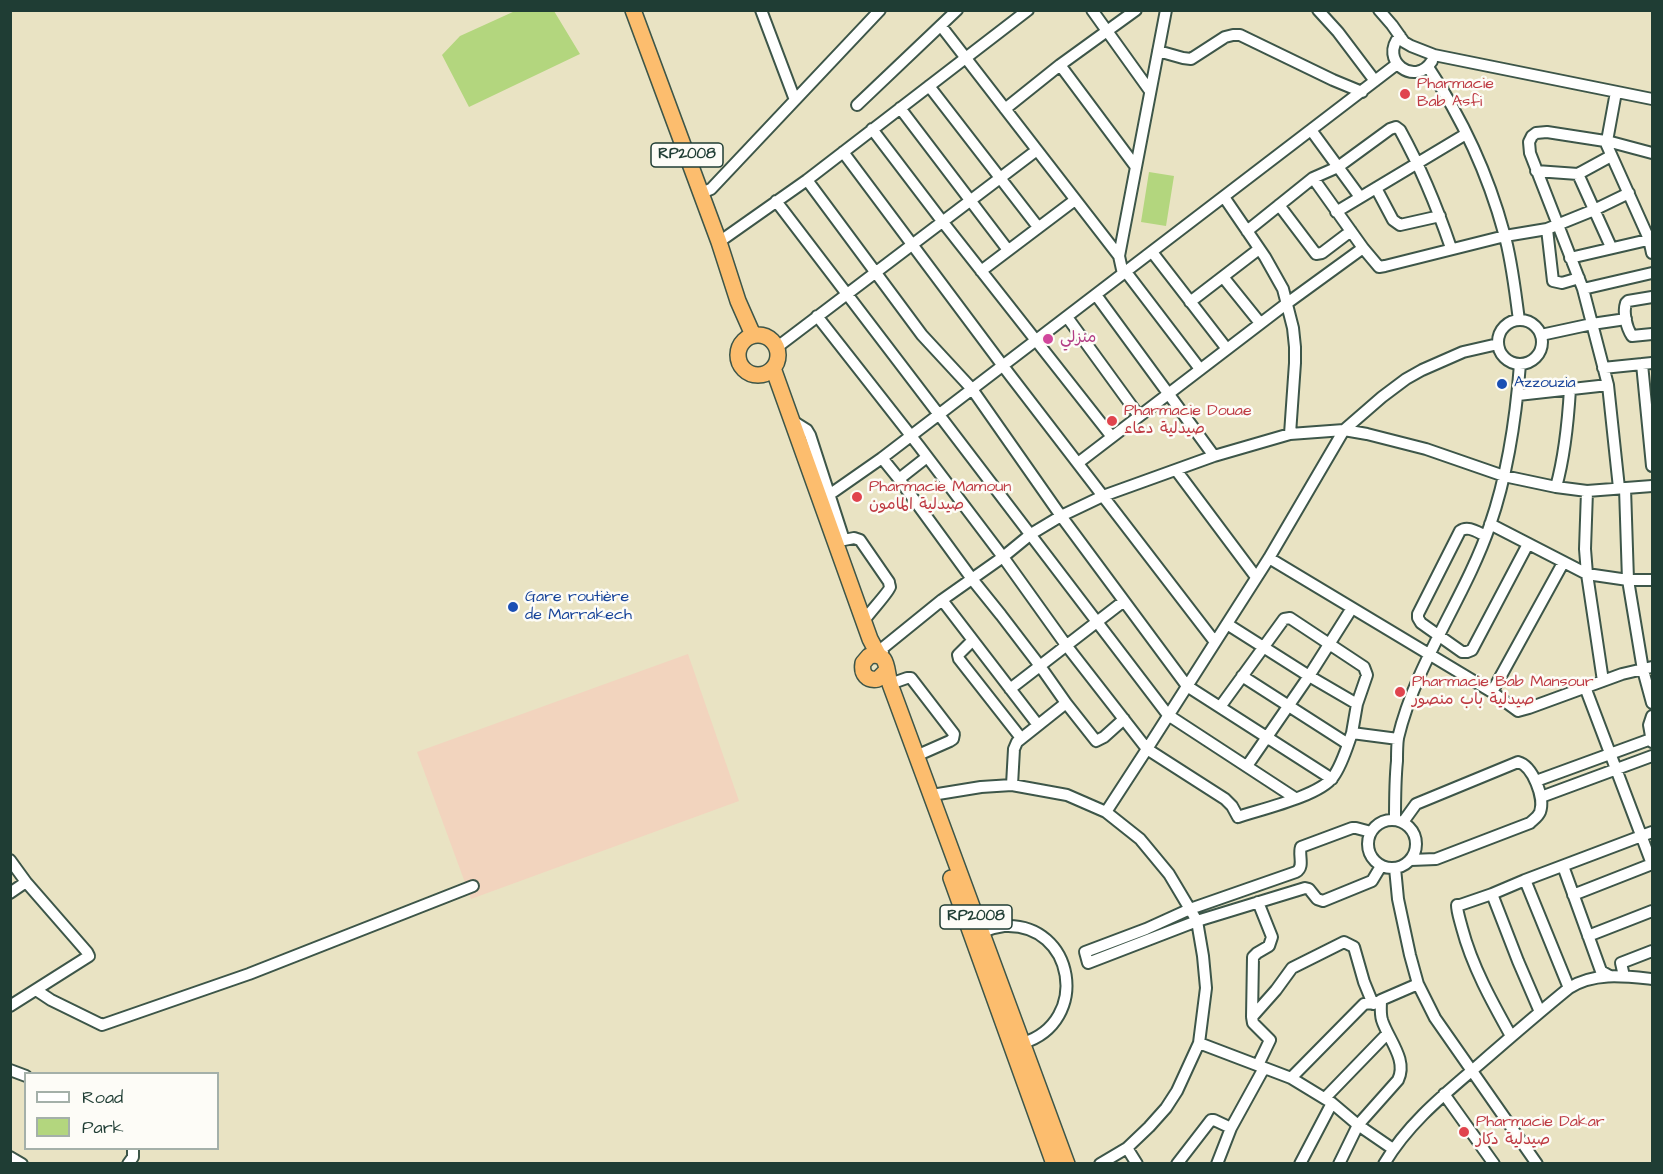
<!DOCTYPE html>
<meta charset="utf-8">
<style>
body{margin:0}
#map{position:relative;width:1663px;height:1174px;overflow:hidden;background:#e9e3c3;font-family:"Architects Daughter",sans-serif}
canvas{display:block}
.frame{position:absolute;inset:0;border:12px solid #1f3d34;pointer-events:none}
.legend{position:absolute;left:24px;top:1072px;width:195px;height:78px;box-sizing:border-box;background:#fdfcf7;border:2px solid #a4b0a9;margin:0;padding:8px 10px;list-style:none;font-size:18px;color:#1f3d34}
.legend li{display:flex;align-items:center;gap:12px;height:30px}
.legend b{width:30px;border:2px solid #a4b0a9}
</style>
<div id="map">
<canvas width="1663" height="1174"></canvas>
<div class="frame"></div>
<ul class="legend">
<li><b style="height:8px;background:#fff"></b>Road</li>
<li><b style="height:16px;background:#b3d67e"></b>Park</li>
</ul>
</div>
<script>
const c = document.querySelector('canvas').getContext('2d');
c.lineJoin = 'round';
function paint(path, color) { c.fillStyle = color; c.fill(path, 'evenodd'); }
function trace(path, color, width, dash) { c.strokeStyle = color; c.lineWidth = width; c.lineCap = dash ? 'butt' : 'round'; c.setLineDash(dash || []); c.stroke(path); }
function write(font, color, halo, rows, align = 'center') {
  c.font = font + ' "Architects Daughter","Playpen Sans Arabic",sans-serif'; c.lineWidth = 5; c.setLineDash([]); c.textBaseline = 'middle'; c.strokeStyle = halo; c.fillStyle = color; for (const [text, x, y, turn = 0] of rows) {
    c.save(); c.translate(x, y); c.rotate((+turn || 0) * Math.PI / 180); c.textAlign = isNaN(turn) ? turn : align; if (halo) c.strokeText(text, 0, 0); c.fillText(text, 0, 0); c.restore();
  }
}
paint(new Path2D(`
 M688,654L739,801L471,899L417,752Z`), '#f2d4be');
paint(new Path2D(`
 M515,11H554L580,54L469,107L442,55L460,36Z
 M1149,172L1174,176L1166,226L1141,222Z`), '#b3d67e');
const minor = new Path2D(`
 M761,10L795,100
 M1092,10L1150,91
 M1318,10L1338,32L1375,81
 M1379,10L1392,25L1404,42L1411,46L1434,55L1652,99
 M941,26L1119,256L1123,274
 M1400,36C1378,60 1415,88 1432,61
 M1158,51L1183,58L1191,59L1225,37L1233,35H1240L1333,80L1362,92
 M1060,65L1136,167
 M1428,67C1462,118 1488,174 1504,233C1512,261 1515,291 1519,320
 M929,86L1038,227
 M1616,92L1607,141H1605L1649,239L1652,253
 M857,105L957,10
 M900,108L1008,250
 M1005,109L1060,65L1136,10
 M872,129L942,221L1112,437
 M1311,130L1360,197
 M1605,141L1547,132L1536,133L1532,136L1529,142L1530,153L1583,289L1608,385L1619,488
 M1607,141L1652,153
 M843,152L1003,366L1215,642
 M1536,171L1578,174L1611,156
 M1578,174L1611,247
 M1313,178L1363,248
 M807,180L922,335L972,389L1061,516L1187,686L1332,779
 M1376,188L1393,220L1400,225L1440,216
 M701,193L711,189L880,10
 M1224,197L1265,257L1283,289L1293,328L1295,347V363L1290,434
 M776,201L1168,715L1295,798
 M1279,205L1316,254L1322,253L1351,231
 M1336,212L1466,134
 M1547,229L1553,281L1562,283L1579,278
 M1247,231L1313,178L1338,167L1390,129L1396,127L1400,130C1421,168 1437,207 1451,248
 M719,242L807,180L1028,10
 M1152,252L1227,349
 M1119,256L1166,10
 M1570,258L1652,239
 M981,271L1075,200
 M1126,272L1200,369
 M1223,277L1260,323
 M1583,289L1652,273
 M1096,295L1214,456
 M1652,297L1628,301L1626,303C1623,312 1626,327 1632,336L1652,334
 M1190,302L1259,249
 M817,316L919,446L1003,557L1066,645L1147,749L1225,799L1232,806L1238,817C1262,809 1319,796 1333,777C1342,765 1347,747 1352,733L1398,739
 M1067,317L1139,416
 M1498 342a22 22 0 1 1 44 0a22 22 0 1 1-44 0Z
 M1541,335L1592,324L1626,319
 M776,348L1037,150
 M1642,364L1652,466
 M1603,368L1652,363
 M1518,395L1608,385
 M791,420L807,430L810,435L844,540L854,538L860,540L889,582C889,584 890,586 890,587C889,592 868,614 864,621
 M882,458L899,479L972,579L1001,615L1040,666L1066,703L1017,742L1014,749L1012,785
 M1078,463L1286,304L1363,248L1379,267L1385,266L1505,236L1547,229L1594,210L1629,193
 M1176,470L1256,577
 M899,479L927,457
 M1556,487C1565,455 1568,423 1570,389
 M1625,488L1628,580L1643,670L1652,703
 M1587,491L1585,549L1587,574L1603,681
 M820,498L829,495L882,458L1397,64
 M1490,524L1587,574L1628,580H1652
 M1486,536C1477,532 1468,525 1460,531L1418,614V618L1421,623L1462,652H1467L1472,650L1528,544
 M1269,558L1492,692L1518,711L1529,708L1622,674L1652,667
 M942,600L1038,725
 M1227,624L1309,676L1357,704L1352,733
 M972,641L958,655L959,659L1021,738
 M881,657L884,647L942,600L1003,557L1031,534L1061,516L1103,496L1214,456L1290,434L1344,430L1367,434L1426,449L1504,476L1556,487L1587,491L1652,486
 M1242,676L1348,744
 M890,684L907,678H911L954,734L953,739L950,741L916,756
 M1585,687L1652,864
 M1010,689L1124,601
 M1492,692L1563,563
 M1066,703L1096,741L1104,737L1124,719
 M1220,707L1284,619L1290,618L1364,667L1367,675L1357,704
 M1652,716L1649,725L1652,742
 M1247,766L1309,676L1352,608
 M1536,781L1651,739
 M931,797L938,794L981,787L1012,785L1067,795L1106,812L1140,839L1169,874L1197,921L1203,956L1206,988L1199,1043L1177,1091L1166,1108L1149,1127L1127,1148L1100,1164
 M1541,797L1652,756
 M1106,812L1147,749L1269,558L1344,430L1382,397L1406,379L1422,370L1463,352L1498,344
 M1368 844a24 24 0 1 1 48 0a24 24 0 1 1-48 0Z
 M1395,820C1395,800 1395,780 1397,761C1397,753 1397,745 1398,738C1416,662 1465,598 1490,525C1508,473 1516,418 1520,364
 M1403,822L1416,804L1518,762C1533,766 1545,798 1540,812C1538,817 1533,820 1530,823L1436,859L1411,860
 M1371,832L1356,828H1352L1301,847C1298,855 1305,867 1296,872L1190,909L1146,929L1085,952L1088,963L1197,921L1305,888L1309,889L1317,899L1323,901L1372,881L1381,866
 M10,860L26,882L87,952L89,956L10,1006
 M1563,866L1601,971L1610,976
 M1395,868L1398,899L1410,955L1418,984L1435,1018L1537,1164
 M1525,880L1569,988
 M10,893L26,882
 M1492,894L1518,961L1540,1012
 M1573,895L1652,864
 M982,932C989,929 996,927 1004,926C1075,922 1091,1022 1023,1043
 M1588,936L1652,911
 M1624,976L1621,963L1652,951
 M36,990L51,1000L102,1025L249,974L473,886
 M1252,1017L1253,957L1257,953L1269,946L1272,937L1258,902
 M1511,1036C1492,1002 1472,966 1462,928C1460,920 1457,912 1457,905H1460L1492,894L1525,880L1652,832
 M1199,1043L1291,1078L1332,1103L1358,1125L1393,1149
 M1258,1065L1270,1040L1253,1023L1252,1017L1276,990L1292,968L1344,942L1354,947L1364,982L1373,1004
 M10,1070L26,1076
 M1291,1078L1364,1004L1376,1002
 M1444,1094L1494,1164
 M1325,1098L1387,1034
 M1127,1148L1137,1164
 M10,1157L22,1164
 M128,1164L133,1157V1148
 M1177,1164L1211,1120H1214L1231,1128
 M1217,1164L1231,1128L1264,1068
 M1300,1164L1332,1103
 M1339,1164L1358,1125L1398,1080C1408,1060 1388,1039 1382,1020C1380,1013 1381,1007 1381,1000L1418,984
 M1384,1164C1407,1125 1441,1097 1475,1068C1506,1041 1537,1014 1569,988C1594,972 1624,976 1652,979`);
const highway = new Path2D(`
 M633,10L719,242L738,301L753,335
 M738 355a20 20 0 1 1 40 0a20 20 0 1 1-40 0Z
 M773,368L870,639L879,656
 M886,671L878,679C867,681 861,674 863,663L869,656C889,651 886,670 890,684L1067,1164
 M951,878L1054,1164`);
trace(minor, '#3d5649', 14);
trace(highway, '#3d5649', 18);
trace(minor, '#fff', 10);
trace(highway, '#fcbd6e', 15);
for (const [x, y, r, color] of [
 [1405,94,6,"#e0444e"],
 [1048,339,6,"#d1479c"],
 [1502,384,6,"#1a4fb4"],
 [1112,421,6,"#e0444e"],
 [857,497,6,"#e0444e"],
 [513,607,6,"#1a4fb4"],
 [1400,692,6,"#e0444e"],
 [1464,1132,6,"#e0444e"]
]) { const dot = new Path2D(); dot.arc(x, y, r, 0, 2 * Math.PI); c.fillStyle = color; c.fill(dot); trace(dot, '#fdfcf7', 2); }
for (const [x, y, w] of [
 [687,155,72],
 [976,917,72]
]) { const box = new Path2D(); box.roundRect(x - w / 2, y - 12, w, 24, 4.5); c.fillStyle = '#fdfcf7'; c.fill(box); trace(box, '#1f3d34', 1.5); }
write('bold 15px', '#1f3d34', null, [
 ["RP2008",687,155],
 ["RP2008",976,917]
]);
write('16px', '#be3a42', '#fdfcf7', [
 ["Pharmacie",1417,85],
 ["Bab Asfi",1417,103],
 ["Pharmacie Douae",1124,412],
 ["صيدلية دعاء",1124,430],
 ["Pharmacie Mamoun",869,488],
 ["صيدلية المامون",869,506],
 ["Pharmacie Bab Mansour",1412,683],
 ["صيدلية باب منصور",1412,701],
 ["Pharmacie Dakar",1476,1123],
 ["صيدلية دكار",1476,1141]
], 'left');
write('16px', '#b23c85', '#fdfcf7', [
 ["منزلي",1060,339]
], 'left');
write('16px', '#164399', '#fdfcf7', [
 ["Azzouzia",1514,384],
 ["Gare routière",525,598],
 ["de Marrakech",525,616]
], 'left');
</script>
